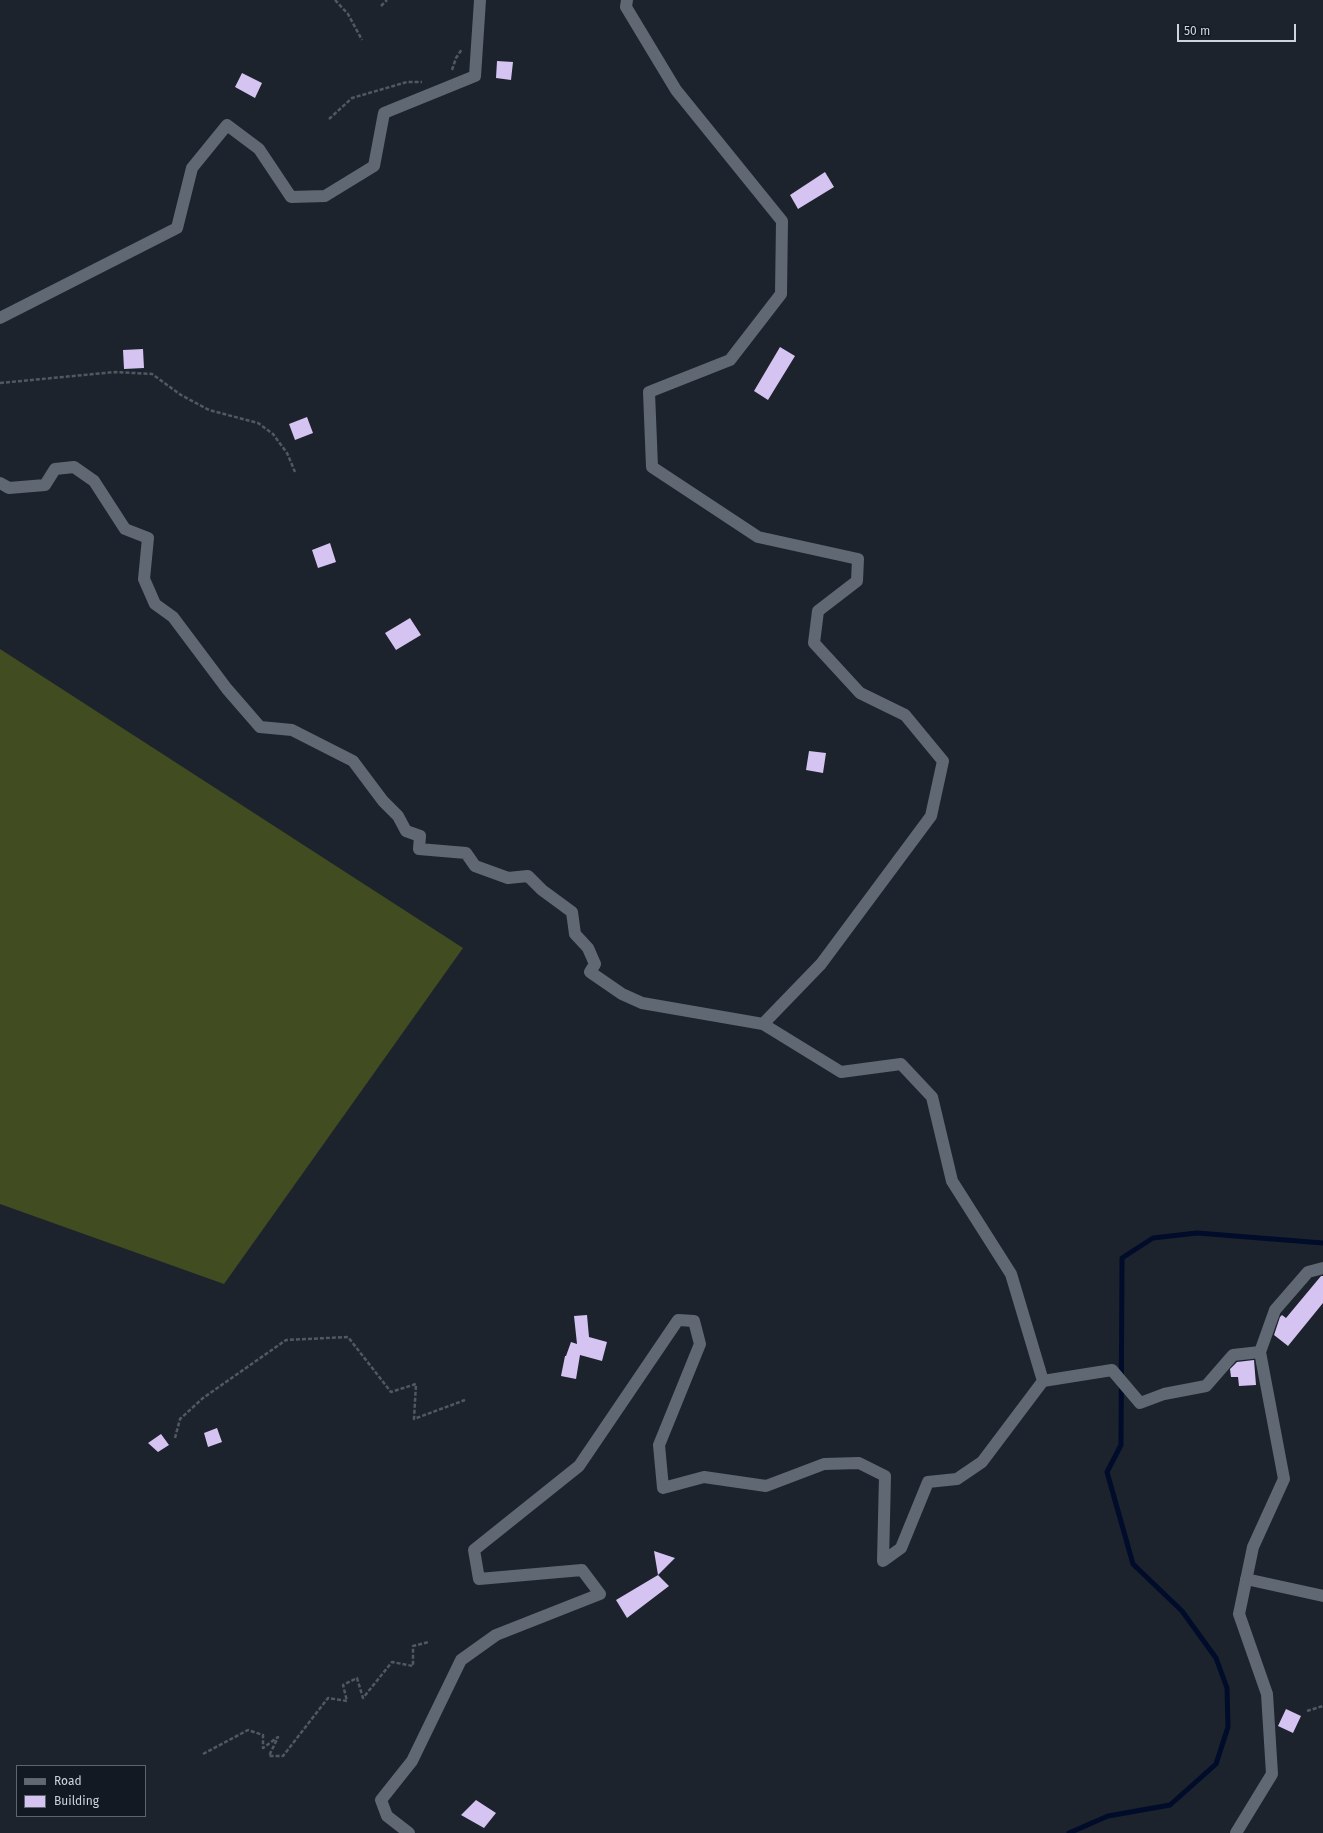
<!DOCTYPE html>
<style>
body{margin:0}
#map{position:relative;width:1323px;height:1833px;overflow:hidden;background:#1c232c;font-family:"Fira Sans",sans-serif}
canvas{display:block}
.legend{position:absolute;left:16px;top:1765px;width:130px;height:52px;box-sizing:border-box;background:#131923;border:1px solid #5e646c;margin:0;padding:5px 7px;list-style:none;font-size:12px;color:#cfd4da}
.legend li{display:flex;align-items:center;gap:8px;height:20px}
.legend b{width:20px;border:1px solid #5e646c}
.scale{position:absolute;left:1177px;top:24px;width:119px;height:18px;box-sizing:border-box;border:2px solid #cfd4da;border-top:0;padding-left:5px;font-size:12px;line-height:14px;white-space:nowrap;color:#cfd4da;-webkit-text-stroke:3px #131923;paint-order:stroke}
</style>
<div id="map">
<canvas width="1323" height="1833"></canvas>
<ul class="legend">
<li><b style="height:5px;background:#606874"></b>Road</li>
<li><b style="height:11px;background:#d5c3f1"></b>Building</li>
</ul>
<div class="scale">50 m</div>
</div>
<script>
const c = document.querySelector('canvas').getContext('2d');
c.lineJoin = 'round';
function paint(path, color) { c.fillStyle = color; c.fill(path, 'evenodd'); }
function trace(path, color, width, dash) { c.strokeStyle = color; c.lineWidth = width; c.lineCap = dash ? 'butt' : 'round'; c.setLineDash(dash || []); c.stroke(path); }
paint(new Path2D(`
 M0,649L463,948L224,1284L0,1204Z`), '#424c21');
trace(new Path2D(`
 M1069,1833L1108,1816L1170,1805L1216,1764L1228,1727L1227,1688L1216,1658L1182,1611L1133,1564L1107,1472L1121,1445L1122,1258L1153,1238L1197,1233L1323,1243`), '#000c2a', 5);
paint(new Path2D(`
 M497,61L513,62L511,80L496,78Z
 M242,73L262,83L255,98L235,87Z
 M825,172L834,187L798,209L790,195Z
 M780,347L795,356L768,400L754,391Z
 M143,349L144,368L124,369L123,350Z
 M307,417L313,433L295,440L289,424Z
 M330,543L336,562L318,568L312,550Z
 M410,618L421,635L396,650L385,633Z
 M809,751L826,753L823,773L806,770Z
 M1321,1276H1323V1303L1288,1346L1274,1335L1280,1317L1282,1315L1286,1318Z
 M587,1315L589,1337L607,1342L602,1361L580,1355L576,1379L561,1376L565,1356H566L571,1342L577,1344L574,1316Z
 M1254,1360L1256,1385L1239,1386L1238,1377H1231L1230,1369L1237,1362Z
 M217,1428L222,1442L208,1447L204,1433Z
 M161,1434L169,1445L158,1452L148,1443Z
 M654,1551L675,1558L658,1575Z
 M658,1575L669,1586L627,1618L616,1600Z
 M1286,1709L1301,1716L1293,1733L1278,1726Z
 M476,1800L496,1813L484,1828L461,1815Z`), '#d5c3f1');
trace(new Path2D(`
 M335,0L348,14L362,40
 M381,6L387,0
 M452,70L456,58L462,49
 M329,119L352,98L407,82H422
 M0,383L115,372L152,374L181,395L209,410L258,423L273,434L287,453L295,472
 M175,1438L180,1419L203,1398L286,1340L348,1337L391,1392L416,1384L414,1419L465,1400
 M1307,1711L1323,1706
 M203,1754L248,1730L263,1735V1748L278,1737L269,1756H283L328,1698L347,1701L343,1685L357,1678L363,1698L392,1662L413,1666V1646L429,1642`), '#525860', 2.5, [4, 2]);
trace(new Path2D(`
 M627,0L626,7L676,90L782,221L781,294L730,360L649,392L652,467L758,537L858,559L857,581L818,611L814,643L860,693L905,715L943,761L931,816L821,964L763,1024L841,1072L901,1064L932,1097L952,1181L1011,1274L1043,1381L1112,1370L1140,1403L1164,1394L1206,1386L1233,1355L1260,1352
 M0,318L177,228L192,168L227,125L259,149L291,197L325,196L374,166L384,113L475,76L480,0
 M0,483L9,488L45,485L55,469L74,467L94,481L125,529L148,538L144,579L155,604L173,617L227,689L260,727L292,730L353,761L383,801L398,816L406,831L420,836L419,849L466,853L475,866L508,878L528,876L542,890L572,912L575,934L588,948L595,964L590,972L622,994L642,1003L763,1024
 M1246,1579L1323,1596
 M409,1833L387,1816L381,1800L412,1761L461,1660L496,1635L600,1594L582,1570L479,1579L474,1550L579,1466L678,1320L694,1321L700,1344L659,1445L663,1488L704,1477L766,1486L824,1464L859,1463L885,1476L883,1561L901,1548L928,1482L957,1479L982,1462L1043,1381
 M1236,1833L1272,1774L1267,1694L1239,1614L1253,1547L1284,1479L1260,1352L1275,1310L1308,1272L1323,1268`), '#606874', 12);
</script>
